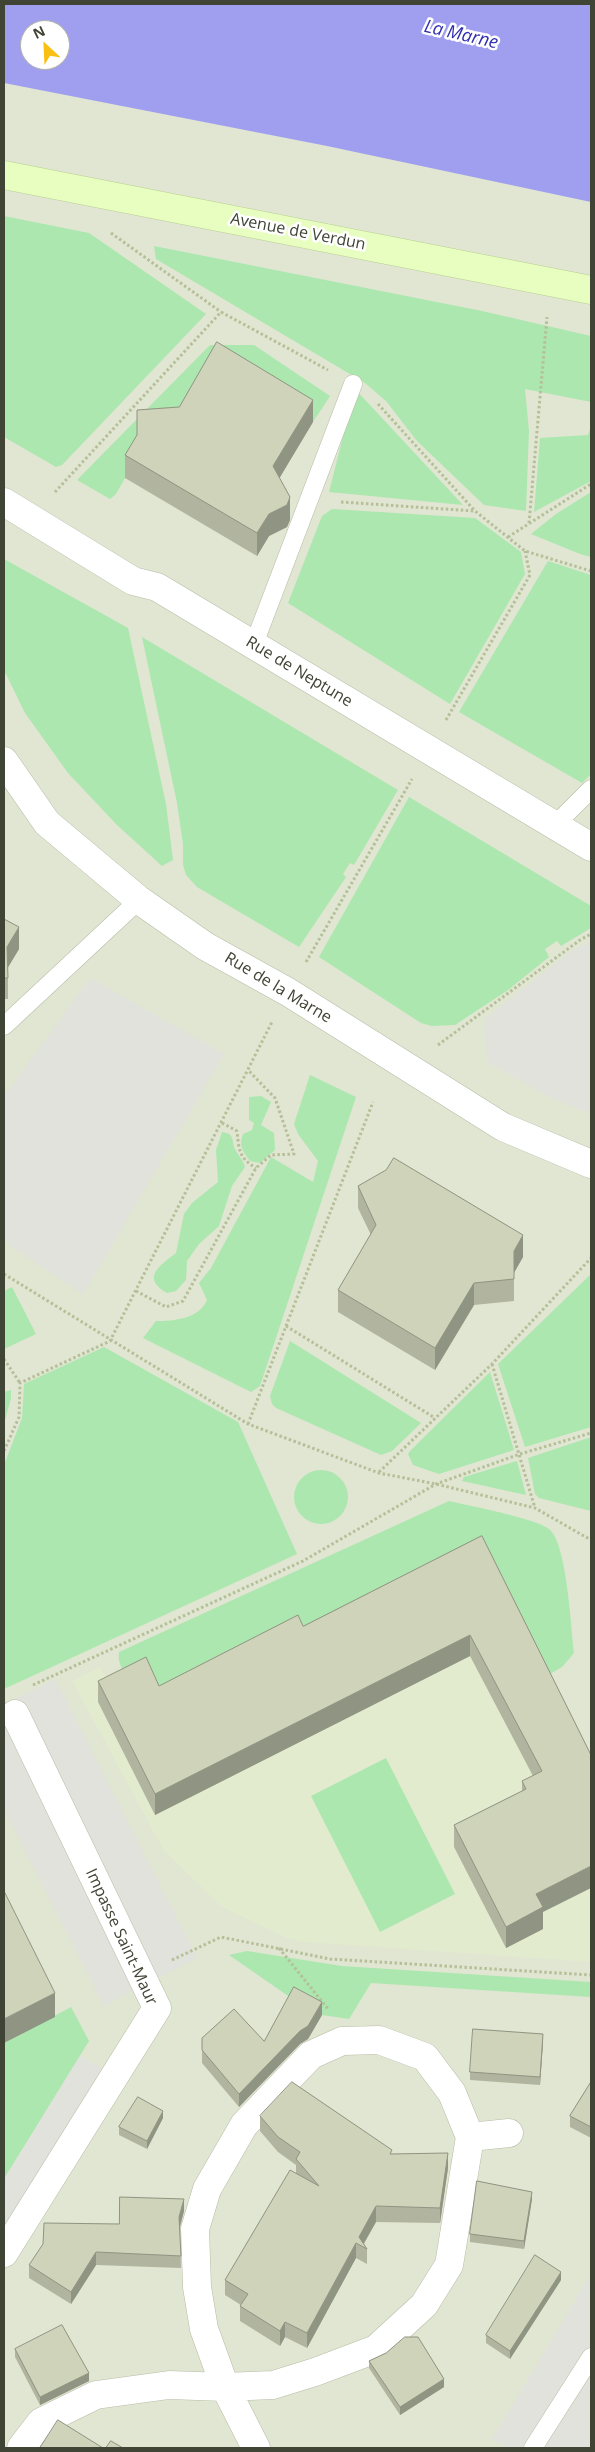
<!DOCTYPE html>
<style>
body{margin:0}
#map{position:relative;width:595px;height:2452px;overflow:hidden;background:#eef2e4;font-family:"Open Sans",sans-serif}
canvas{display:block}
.frame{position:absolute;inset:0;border:5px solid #404434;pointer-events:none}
.north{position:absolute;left:20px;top:20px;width:50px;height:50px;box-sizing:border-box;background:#fff;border:1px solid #b3b4ae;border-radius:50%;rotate:335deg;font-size:14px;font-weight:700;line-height:20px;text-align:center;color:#404434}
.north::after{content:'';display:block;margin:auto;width:18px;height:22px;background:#f9c013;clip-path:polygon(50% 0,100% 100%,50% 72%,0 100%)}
</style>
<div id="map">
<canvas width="595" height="2452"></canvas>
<div class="frame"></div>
<div class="north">N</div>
</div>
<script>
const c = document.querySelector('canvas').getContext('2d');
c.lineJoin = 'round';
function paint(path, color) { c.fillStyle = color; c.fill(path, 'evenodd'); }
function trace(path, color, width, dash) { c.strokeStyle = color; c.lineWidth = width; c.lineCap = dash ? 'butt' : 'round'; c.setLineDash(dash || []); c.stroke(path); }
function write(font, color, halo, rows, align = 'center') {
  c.font = font + ' "Open Sans",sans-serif'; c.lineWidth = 5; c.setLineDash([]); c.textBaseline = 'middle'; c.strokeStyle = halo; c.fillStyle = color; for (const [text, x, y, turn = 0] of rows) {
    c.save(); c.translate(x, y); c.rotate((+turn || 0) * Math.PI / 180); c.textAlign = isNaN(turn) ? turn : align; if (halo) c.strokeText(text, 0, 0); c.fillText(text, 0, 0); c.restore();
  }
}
paint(new Path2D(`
 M4,4H591V2448H4ZM30,30H60V60H30Z`), '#e0e6d2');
paint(new Path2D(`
 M482,1557L591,1776V1962L306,1942L286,1938L221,1906L164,1851L72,1681L100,1667L116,1694Z`), '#e2ebcd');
paint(new Path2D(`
 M4,216L89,233L206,314L62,465L56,467L4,437Z
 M154,246L482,311L591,336V402L525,389L529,431L526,511L484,505L417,441L386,401L365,383L156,259Z
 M210,345H254L330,396L313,422L137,457L116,494L110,499L77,480Z
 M355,389L463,505L329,492Z
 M591,426V481L534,512L540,438L588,435Z
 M591,492V557L580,554L531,534L556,514Z
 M332,509L475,518L521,552L525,574L450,704L288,603L322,516Z
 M4,559L128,628L166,804L173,860L162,866L117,825L68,773L25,713L4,670Z
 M548,561L591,575V774L582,783L459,712Z
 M142,637L398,790L354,865L350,863L343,874L346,877L299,947L197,887L186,875L183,865V844L177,803Z
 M409,797L591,906V928L561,946L557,941L545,949L549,957L508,990L455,1025L432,1026L421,1023L319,957Z
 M310,1075L356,1097L260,1386L251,1392L143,1338L156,1321C174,1321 199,1319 207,1300L199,1283L211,1268L271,1157L313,1182L318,1161L298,1134L294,1124Z
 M261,1096L271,1102L261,1125L274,1133L275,1150L260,1163L250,1161C243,1152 238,1145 243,1134L252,1130L254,1123L249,1120V1097Z
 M222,1132C235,1134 231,1139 235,1149C238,1155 243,1160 245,1167L232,1186L219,1226L199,1244L187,1261L186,1280L176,1291L167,1293C141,1278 159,1266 176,1253L184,1214L192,1203L218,1182L216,1150Z
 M591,1274V1427L525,1447L498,1364Z
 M12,1287L36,1334L4,1349V1291Z
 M290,1341L421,1423L392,1451L381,1455L276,1408L272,1404L270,1396Z
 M104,1347L238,1422L297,1554L4,1689V1465L22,1418L24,1384Z
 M490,1372L514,1450L439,1474L413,1465L408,1454L411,1450Z
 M11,1390V1398L4,1424V1392Z
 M591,1437V1511L539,1498L535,1494L528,1458Z
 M517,1461L526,1495L462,1481L464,1477Z
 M294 1497a27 27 0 1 1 54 0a27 27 0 1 1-54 0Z
 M449,1501C470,1506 535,1518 549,1529C567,1543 571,1628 574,1653L562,1667L543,1678L482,1557L159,1707C145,1695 115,1673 119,1652Z
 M386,1758L455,1894L380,1932L311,1796Z
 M247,1951L342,1966L591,1982V1997L371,1983L349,2019L322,2015L294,2000L229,1955Z
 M71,2007L89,2041L4,2179V2043Z`), '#ace7af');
paint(new Path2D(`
 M591,941V1114L548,1096L487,1062L485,1019L571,951Z
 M90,978L224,1054L83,1294L4,1241V1097Z
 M55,1679L197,1958L104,2006L4,1809V1705Z
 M80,2056L111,2073L4,2242V2179Z
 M591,2274V2444L588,2448H508L492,2439Z`), '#e1e2dc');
paint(new Path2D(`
 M4,4H591V202L327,146L4,83ZM30,30H60V60H30Z`), '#a09fef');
const lane = new Path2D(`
 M254,644L353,384
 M556,824L591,789
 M4,1026L139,900
 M533,2448L591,2357`);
const street = new Path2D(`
 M4,502L133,581L157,587L591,847
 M4,761L47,823L139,900L205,946L288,992L503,1127L591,1164
 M470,2137L509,2133
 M4,2253L157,2008L15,1714
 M21,2448L41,2422L96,2395L169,2385L225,2387L273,2385L315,2372L376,2349L424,2305L449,2265L470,2137L452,2093L425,2057L379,2040L342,2041L311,2055L244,2125L207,2189L195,2229L197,2287L204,2329L225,2387L256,2448`);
const secondary = new Path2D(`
 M4,175L591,290`);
trace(lane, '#b7bda6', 19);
trace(street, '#b7bda6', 29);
trace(secondary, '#bacf91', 29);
trace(new Path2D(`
 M111,233L221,312
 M378,404L475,511L525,551L591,571
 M55,492L221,312L328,370
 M341,502L474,511
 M529,523L547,317
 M508,537L591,484
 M446,720L530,575L525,551
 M306,962L412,779
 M438,1045L580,940L591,934
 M222,1123L237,1131C239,1150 239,1158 256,1168
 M4,1274L248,1424L379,1473L436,1484L535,1508L591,1540
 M136,1291L166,1307L183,1301L256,1168L271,1155L294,1154L275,1098L248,1070
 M286,1326L435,1418
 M4,1359L20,1383
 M492,1364L535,1508
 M248,1424L373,1102
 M4,1451L19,1417L20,1383L110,1341L272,1022
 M379,1472L492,1364L591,1258
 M33,1685L303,1561L436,1484L520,1454L591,1433
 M279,1948L328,2009
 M172,1960L221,1937L330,1959L591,1975`), '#b5bf98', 3, [2.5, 2.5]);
trace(lane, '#fff', 18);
trace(street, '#fff', 28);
trace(secondary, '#e8fec1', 28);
paint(new Path2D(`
 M313,422L279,478L290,520L287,527L269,536L257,556L125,478V455Z
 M4,919L19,949L8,967V999H4Z
 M358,1186L523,1257L514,1272V1301L474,1305L435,1370L338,1312V1290L371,1235L358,1208Z
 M482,1536L591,1755L543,1912V1929L506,1948L454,1847V1825L522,1791V1781L533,1776L470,1656L155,1815L98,1702V1681L159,1686L303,1626Z
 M322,2015L308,2039L300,2044L239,2107L202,2063V2038L264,2041Z
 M543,2042L540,2085L470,2080V2072Z
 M591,2082V2138L570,2127V2116Z
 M260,2116L392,2154L448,2168L440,2223L376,2222L364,2244L367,2249V2264L356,2258L307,2348L285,2337L280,2346L240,2321V2306L241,2305L225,2295V2280L296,2173V2165L278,2152L260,2131Z
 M163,2118L147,2149L119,2135V2127Z
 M532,2199L524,2249L470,2242V2234Z
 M184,2211L180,2228L181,2268L96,2265L71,2304L29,2278V2265L119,2224Z
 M561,2280L510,2359L486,2343V2335Z
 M15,2349L89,2381L40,2405L15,2357Z
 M386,2353L444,2387L400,2415L369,2368V2361Z`), '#b1b59f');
paint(new Path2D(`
 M313,400V422L273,489V466Z
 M290,497V520L287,527L269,536L257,556V533L269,514Z
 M19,927V949L7,969V947Z
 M523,1235V1257L514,1273V1251Z
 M474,1283V1305L435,1370V1348Z
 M470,1635V1656L155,1815V1794Z
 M591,1866V1888L543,1912V1929L506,1948V1927L536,1894Z
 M55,1993V2017L4,2043V2019Z
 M322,2002V2015L308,2039L300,2044L239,2107V2094Z
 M543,2034V2042L540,2085V2077Z
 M163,2111V2118L147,2149V2141Z
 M448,2153V2168L440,2223V2208Z
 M532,2192V2199L524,2249V2241Z
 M184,2199V2211L179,2229V2217Z
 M376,2206V2222L362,2246L359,2237Z
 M356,2243V2258L307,2348V2333Z
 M96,2252V2265L71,2304V2292Z
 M561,2272V2280L510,2359V2351Z
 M285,2322V2337L280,2346V2331Z
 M89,2373V2381L40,2405V2397Z
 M444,2379V2387L400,2415V2407Z`), '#909482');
const building = new Path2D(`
 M217,342L313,400L273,466L290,497L287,505L269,514L257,533L125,455L137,435V410L179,407Z
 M4,919L19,927L7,947L8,978H4Z
 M394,1158L523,1235L514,1251V1279L474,1283L435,1348L338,1290L376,1225L358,1186L386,1170Z
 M482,1536L591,1755V1866L536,1894L543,1907L506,1927L454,1825L526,1789L522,1781L542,1771L470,1635L155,1794L98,1681L146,1657L159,1686L298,1615L303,1626Z
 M4,1891L55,1993L4,2019Z
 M294,1987L322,2002L308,2026L300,2031L239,2094L202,2050V2038L234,2009L264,2041Z
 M473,2029L543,2034L540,2077L470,2072Z
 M292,2082L392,2150L390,2154L448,2153L440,2208L376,2206L359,2237L367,2249L356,2243L307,2333L285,2322L280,2331L240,2306L248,2294L225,2280L290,2170L319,2186L296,2159L300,2152L278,2137L260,2116Z
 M591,2082V2127L570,2116Z
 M138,2097L163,2111L147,2141L119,2127Z
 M477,2181L532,2192L524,2241L470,2234Z
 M120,2197L184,2199L179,2217L181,2256L96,2252L71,2292L29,2265L43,2244L44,2223L119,2224Z
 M535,2255L561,2272L510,2351L486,2335Z
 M62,2325L89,2373L40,2397L15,2349Z
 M405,2337H418L444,2379L400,2407L369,2361L386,2353Z
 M58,2420L103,2448H40Z
 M111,2441L123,2448H106Z`);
paint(building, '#ced3b9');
trace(building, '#909482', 1);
write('16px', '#404434', '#fff', [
 ["Avenue de Verdun",298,232,11],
 ["Rue de Neptune",299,672,31],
 ["Rue de la Marne",278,988,31],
 ["Impasse Saint-Maur",121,1937,65]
]);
write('italic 18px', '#312eaf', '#fff', [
 ["La Marne",461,35,13]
]);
</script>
